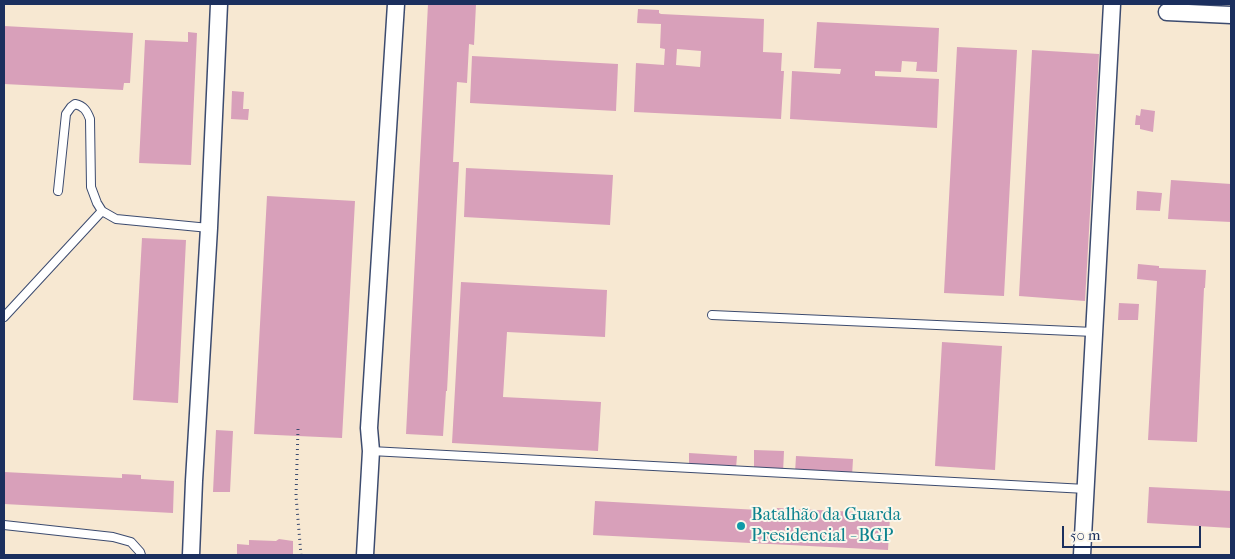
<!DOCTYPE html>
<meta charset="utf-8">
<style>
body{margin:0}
#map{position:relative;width:1235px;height:559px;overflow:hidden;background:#f7e8d2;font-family:"IM FELL French Canon",serif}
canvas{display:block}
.frame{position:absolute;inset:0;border:5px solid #1b2f5e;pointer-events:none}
.scale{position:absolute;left:1062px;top:526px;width:139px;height:22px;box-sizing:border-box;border:2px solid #1b2f5e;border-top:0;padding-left:6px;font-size:15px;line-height:18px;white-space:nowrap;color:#1b2f5e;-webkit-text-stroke:4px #fbf7ec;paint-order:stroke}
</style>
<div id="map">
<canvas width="1235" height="559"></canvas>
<div class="frame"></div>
<div class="scale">50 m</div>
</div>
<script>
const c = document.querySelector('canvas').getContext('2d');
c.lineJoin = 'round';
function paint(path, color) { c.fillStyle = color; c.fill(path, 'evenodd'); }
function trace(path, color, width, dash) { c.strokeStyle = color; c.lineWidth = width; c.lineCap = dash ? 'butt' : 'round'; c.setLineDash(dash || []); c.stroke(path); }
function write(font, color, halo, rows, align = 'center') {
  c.font = font + ' "IM FELL French Canon",serif'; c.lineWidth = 4; c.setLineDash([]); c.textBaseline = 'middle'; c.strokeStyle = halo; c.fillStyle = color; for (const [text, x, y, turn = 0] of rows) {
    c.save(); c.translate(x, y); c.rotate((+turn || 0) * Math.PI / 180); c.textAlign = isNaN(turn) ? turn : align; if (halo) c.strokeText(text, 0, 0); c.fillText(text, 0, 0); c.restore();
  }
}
paint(new Path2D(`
 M428,4H476L474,45L469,44L467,83L457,82L453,162H459L447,391H446L443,436L406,434Z
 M638,9L659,10V13L661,14L764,19L763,52L782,53L781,71H784L781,119L634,112L636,63L664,65L665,49L660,48L661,24L637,23ZM677,49L701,51L700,67L676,65Z
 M817,22L939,28L937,72L916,71L917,62L902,61L901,72L875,71V76L939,79L937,128L790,119L792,71L840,74L841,69L814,68Z
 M4,26L133,33L130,83H124L123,90L4,84Z
 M188,32L197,33L191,165L139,163L145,40L188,42Z
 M957,47L1017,50L1004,296L944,293Z
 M1032,50L1099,54L1085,301L1019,296Z
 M472,56L618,64L616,111L470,103Z
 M232,91L244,92L243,109H249L248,120L231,119Z
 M1141,109L1155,111L1153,132L1140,129V125H1135L1136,115L1140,116Z
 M466,168L613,175L610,225L464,217Z
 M1171,180L1231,184V222L1168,219Z
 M1137,191L1162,193L1160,211L1136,210Z
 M267,196L355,201L342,438L254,434Z
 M142,238L186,240L178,403L133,400Z
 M1138,264L1159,266V268L1206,270L1205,288H1204L1197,442L1148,440L1157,281L1137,279Z
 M461,282L607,290L605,337L507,332L503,397L601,402L598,451L452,443Z
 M1119,303L1139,304L1138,320H1118Z
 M942,342L1002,346L995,470L935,466Z
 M216,430L233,431L230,492H213Z
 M754,450L784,451L783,473L754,472Z
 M689,453L737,456L736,468L689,465Z
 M796,456L853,459L852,476L795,473Z
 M4,472L122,478V474L141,475V479L174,481L173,513L4,504Z
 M1149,487L1231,491V528L1147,523Z
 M595,501L777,511V508L857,512V515L889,517L890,518L888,550L593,535Z
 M279,539L293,541V555H237V544L249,545V540L276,541Z`), '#d8a0ba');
const lane = new Path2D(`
 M58,191L66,114L71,107L75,104C84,106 87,111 90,119L91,187L97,203L102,211L116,219L209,228
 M712,315L1094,332
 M4,317L102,211
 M371,451L1086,489
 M4,525L113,537L131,542L140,552L141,555`);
const street = new Path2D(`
 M1167,12L1231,15
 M191,555L194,481L209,228L219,4
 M365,555L371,451L369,428L396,4
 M1082,555L1112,4`);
trace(lane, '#3c4b6f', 10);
trace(street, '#3c4b6f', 19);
trace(new Path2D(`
 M298,429L296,496L301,555`), '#3c4b6f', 3, [1, 4]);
trace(lane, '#fff', 8);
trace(street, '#fff', 16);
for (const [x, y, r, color] of [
 [741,526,5,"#0f9aa8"]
]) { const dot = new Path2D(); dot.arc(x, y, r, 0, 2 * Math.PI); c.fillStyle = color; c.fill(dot); trace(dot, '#fbf7ec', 2); }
write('18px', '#0d838f', '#fbf7ec', [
 ["Batalhão da Guarda",751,516],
 ["Presidencial - BGP",751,537]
], 'left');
</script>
